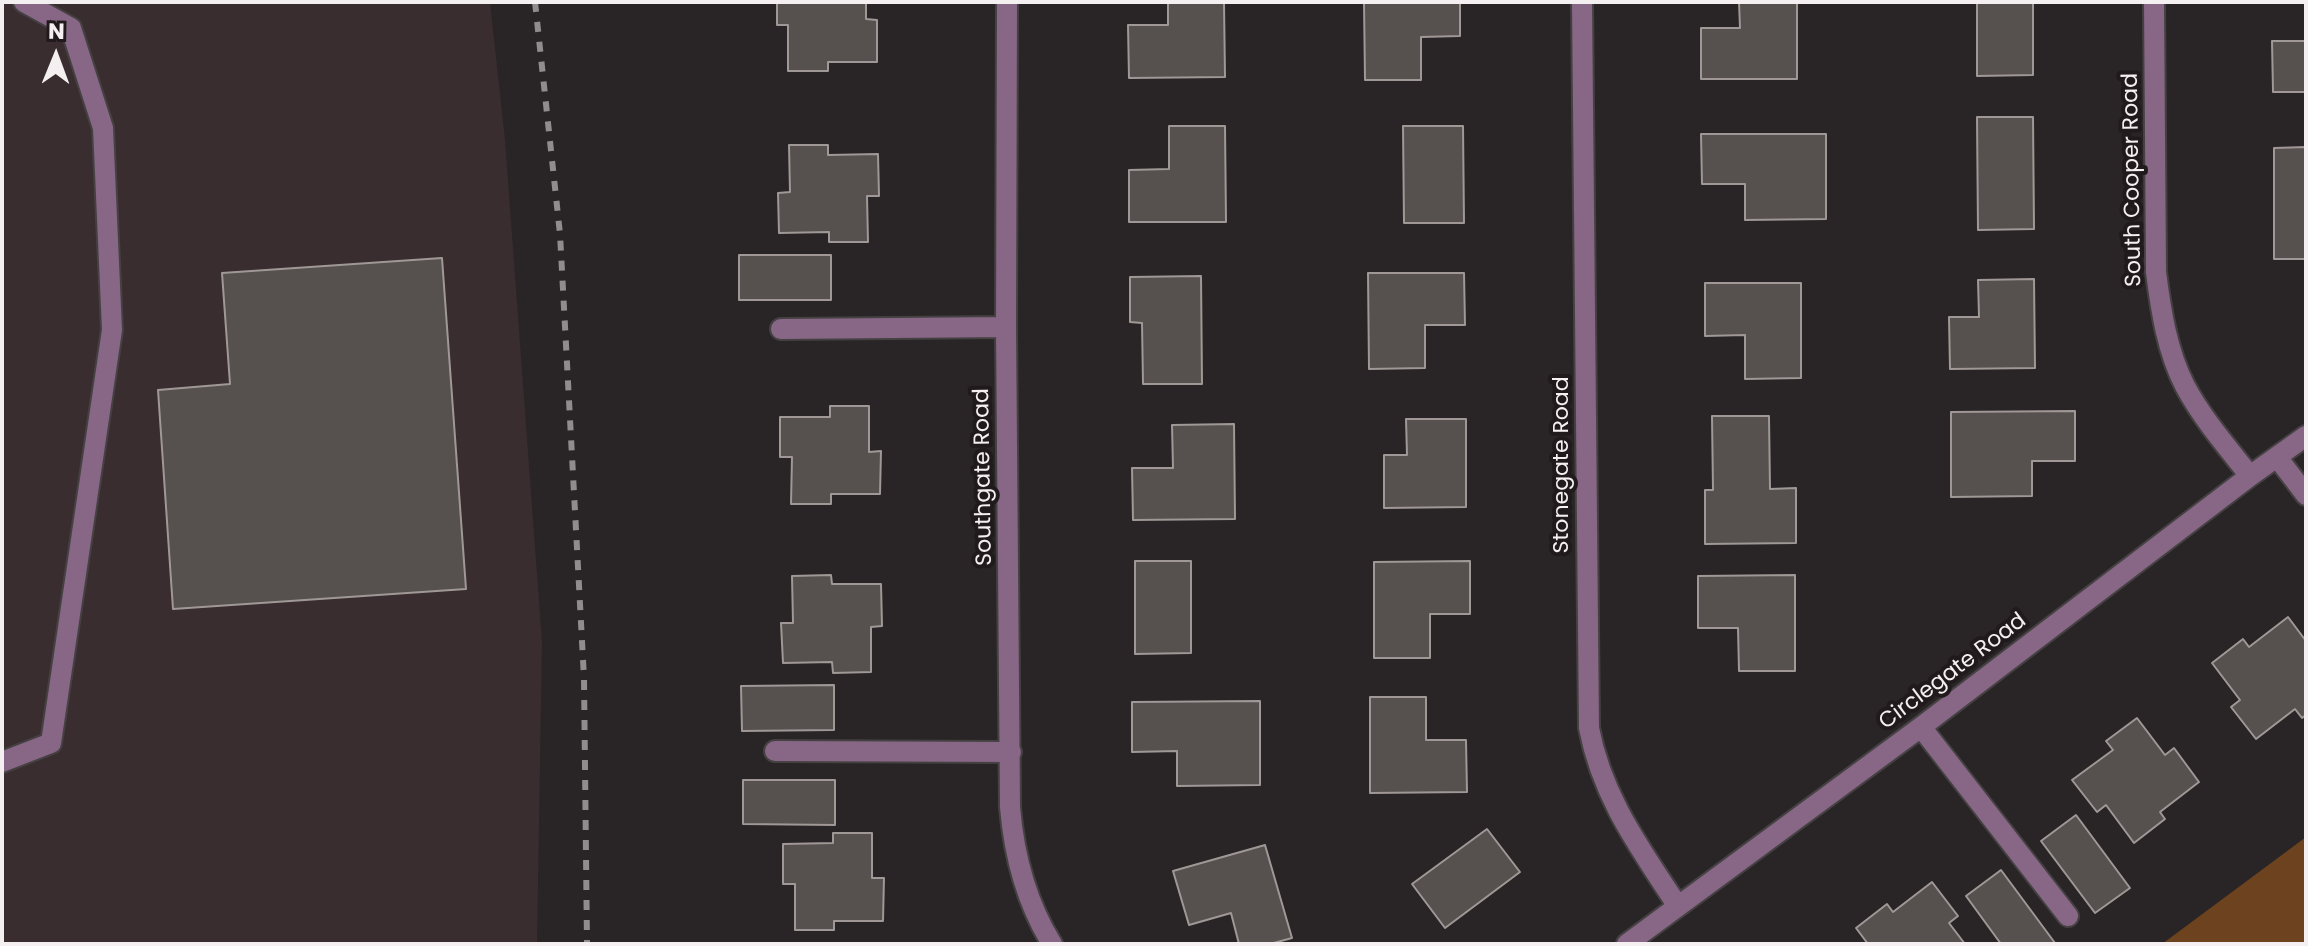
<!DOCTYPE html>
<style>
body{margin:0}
#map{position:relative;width:2308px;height:946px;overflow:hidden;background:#292425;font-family:Poppins,sans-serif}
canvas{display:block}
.frame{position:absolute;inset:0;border:4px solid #f4f0f1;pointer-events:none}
.north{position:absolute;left:16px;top:16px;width:80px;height:80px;-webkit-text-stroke:6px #201a1c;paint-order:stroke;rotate:1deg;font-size:22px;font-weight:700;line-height:32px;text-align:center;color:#f4f0f1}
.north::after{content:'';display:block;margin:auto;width:28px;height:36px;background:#f4f0f1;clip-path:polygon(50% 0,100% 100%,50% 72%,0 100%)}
</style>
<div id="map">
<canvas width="2308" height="946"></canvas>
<div class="frame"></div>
<div class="north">N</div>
</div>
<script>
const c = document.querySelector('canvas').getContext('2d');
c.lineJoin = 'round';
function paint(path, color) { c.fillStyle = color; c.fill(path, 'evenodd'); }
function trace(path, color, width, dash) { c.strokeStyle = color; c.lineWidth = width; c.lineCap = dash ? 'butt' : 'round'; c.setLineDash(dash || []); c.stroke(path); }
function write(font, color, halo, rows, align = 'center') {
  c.font = font + ' Poppins,sans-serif'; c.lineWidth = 8; c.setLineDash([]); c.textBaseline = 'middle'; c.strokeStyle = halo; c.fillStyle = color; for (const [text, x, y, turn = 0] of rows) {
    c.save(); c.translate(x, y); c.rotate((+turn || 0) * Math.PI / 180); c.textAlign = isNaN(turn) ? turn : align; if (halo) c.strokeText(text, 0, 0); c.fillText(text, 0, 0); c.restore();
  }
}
paint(new Path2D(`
 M2,2H490L505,140L542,642L537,944H2Z`), '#392d30');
paint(new Path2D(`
 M2306,837V944H2162Z`), '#6c431e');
const building = new Path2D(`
 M777,2H866V19L877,20V62H828V71H788V25H777Z
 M1168,2H1224L1225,77L1129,78L1128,25H1168Z
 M1364,2H1460V36L1421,37V80H1365Z
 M1739,2H1797V79H1701V28H1740Z
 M1977,2H2033V75L1977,76Z
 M2272,41H2306V92H2273Z
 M1977,117H2033L2034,229L1978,230Z
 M1169,126H1225L1226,222H1129V170L1169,169Z
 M1403,126H1463L1464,223H1404Z
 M1701,134H1826V219L1745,220V184H1702Z
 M789,145H828V155L878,154L879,196H867L868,242H829V232L779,233L778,193L790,192Z
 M2306,147V259H2274V148Z
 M739,255H831V300H739Z
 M442,258L466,589L173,609L158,390L230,384L222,273Z
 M1368,273H1464L1465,325H1425V368L1369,369Z
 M1201,276L1202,384H1143L1142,323L1130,322V277Z
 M2034,279L2035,368L1950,369L1949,317H1979L1978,280Z
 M1705,283H1801V378L1745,379V335L1705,336Z
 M830,406H869V452L881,451L880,494H831V504H791L792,457H780V417H830Z
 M2075,411V461H2032V496L1951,497V412Z
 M1712,416H1769L1770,489L1796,488V543L1705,544V490H1713Z
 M1406,419H1466V507L1384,508V455H1407Z
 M1234,424L1235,519L1133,520L1132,468H1173L1172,425Z
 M1135,561H1191V653L1135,654Z
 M1470,561V614H1430V658H1374V562Z
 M831,575L832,584H881L882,626L871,627V672L833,673L832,662L783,663L781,623H793L792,576Z
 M1795,575V671H1739L1738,628H1698V576Z
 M2288,617L2306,641V715L2302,718L2295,709L2256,739L2231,707L2240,700L2212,663L2243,639L2249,647Z
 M834,685V730L742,731L741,686Z
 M1370,697H1426V740H1466L1467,792L1370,793Z
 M1260,701V785L1177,786V751L1132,752V702Z
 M2137,718L2165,755L2174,748L2199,782L2160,812L2165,819L2134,843L2106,805L2097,812L2072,780L2113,750L2106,741Z
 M743,780H835V825L743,824Z
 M2076,815L2130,888L2095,913L2041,841Z
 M1487,829L1520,872L1445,928L1412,884Z
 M833,833H872V878H884L883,921H834V930H795V884H783V844L833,843Z
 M1265,845L1292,938L1270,944H1239L1231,913L1189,925L1173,871Z
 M2001,870L2055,943L2054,944H2001L1966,896Z
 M1932,882L1958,916L1949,923L1965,944H1868L1856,928L1887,904L1893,912Z`);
paint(building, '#56504e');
trace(building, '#9f9896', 2);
const minor = new Path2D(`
 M1007,2L1006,327L1010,807C1014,855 1026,902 1052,944
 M1582,2L1589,728C1602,797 1640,848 1677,905
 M2154,2L2156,272C2161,311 2167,351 2185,386C2202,418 2227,447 2250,476
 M781,329L1006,327
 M2277,457L2306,495
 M1921,727L2068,916
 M775,751L1011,752
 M2,762L51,743L112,330L103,128L71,28L24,2
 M1627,944L1921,727L2250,476L2306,436`);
trace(minor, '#454142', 24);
trace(minor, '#876686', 20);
trace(new Path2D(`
 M535,2L560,234L584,678L587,944`), '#918c8d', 6, [10, 10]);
write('22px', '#f4f0f1', '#201a1c', [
 ["South Cooper Road",2133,180,-91],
 ["Stonegate Road",1562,465,-90],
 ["Southgate Road",984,477,-91],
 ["Circlegate Road",1953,672,-37]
]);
</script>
